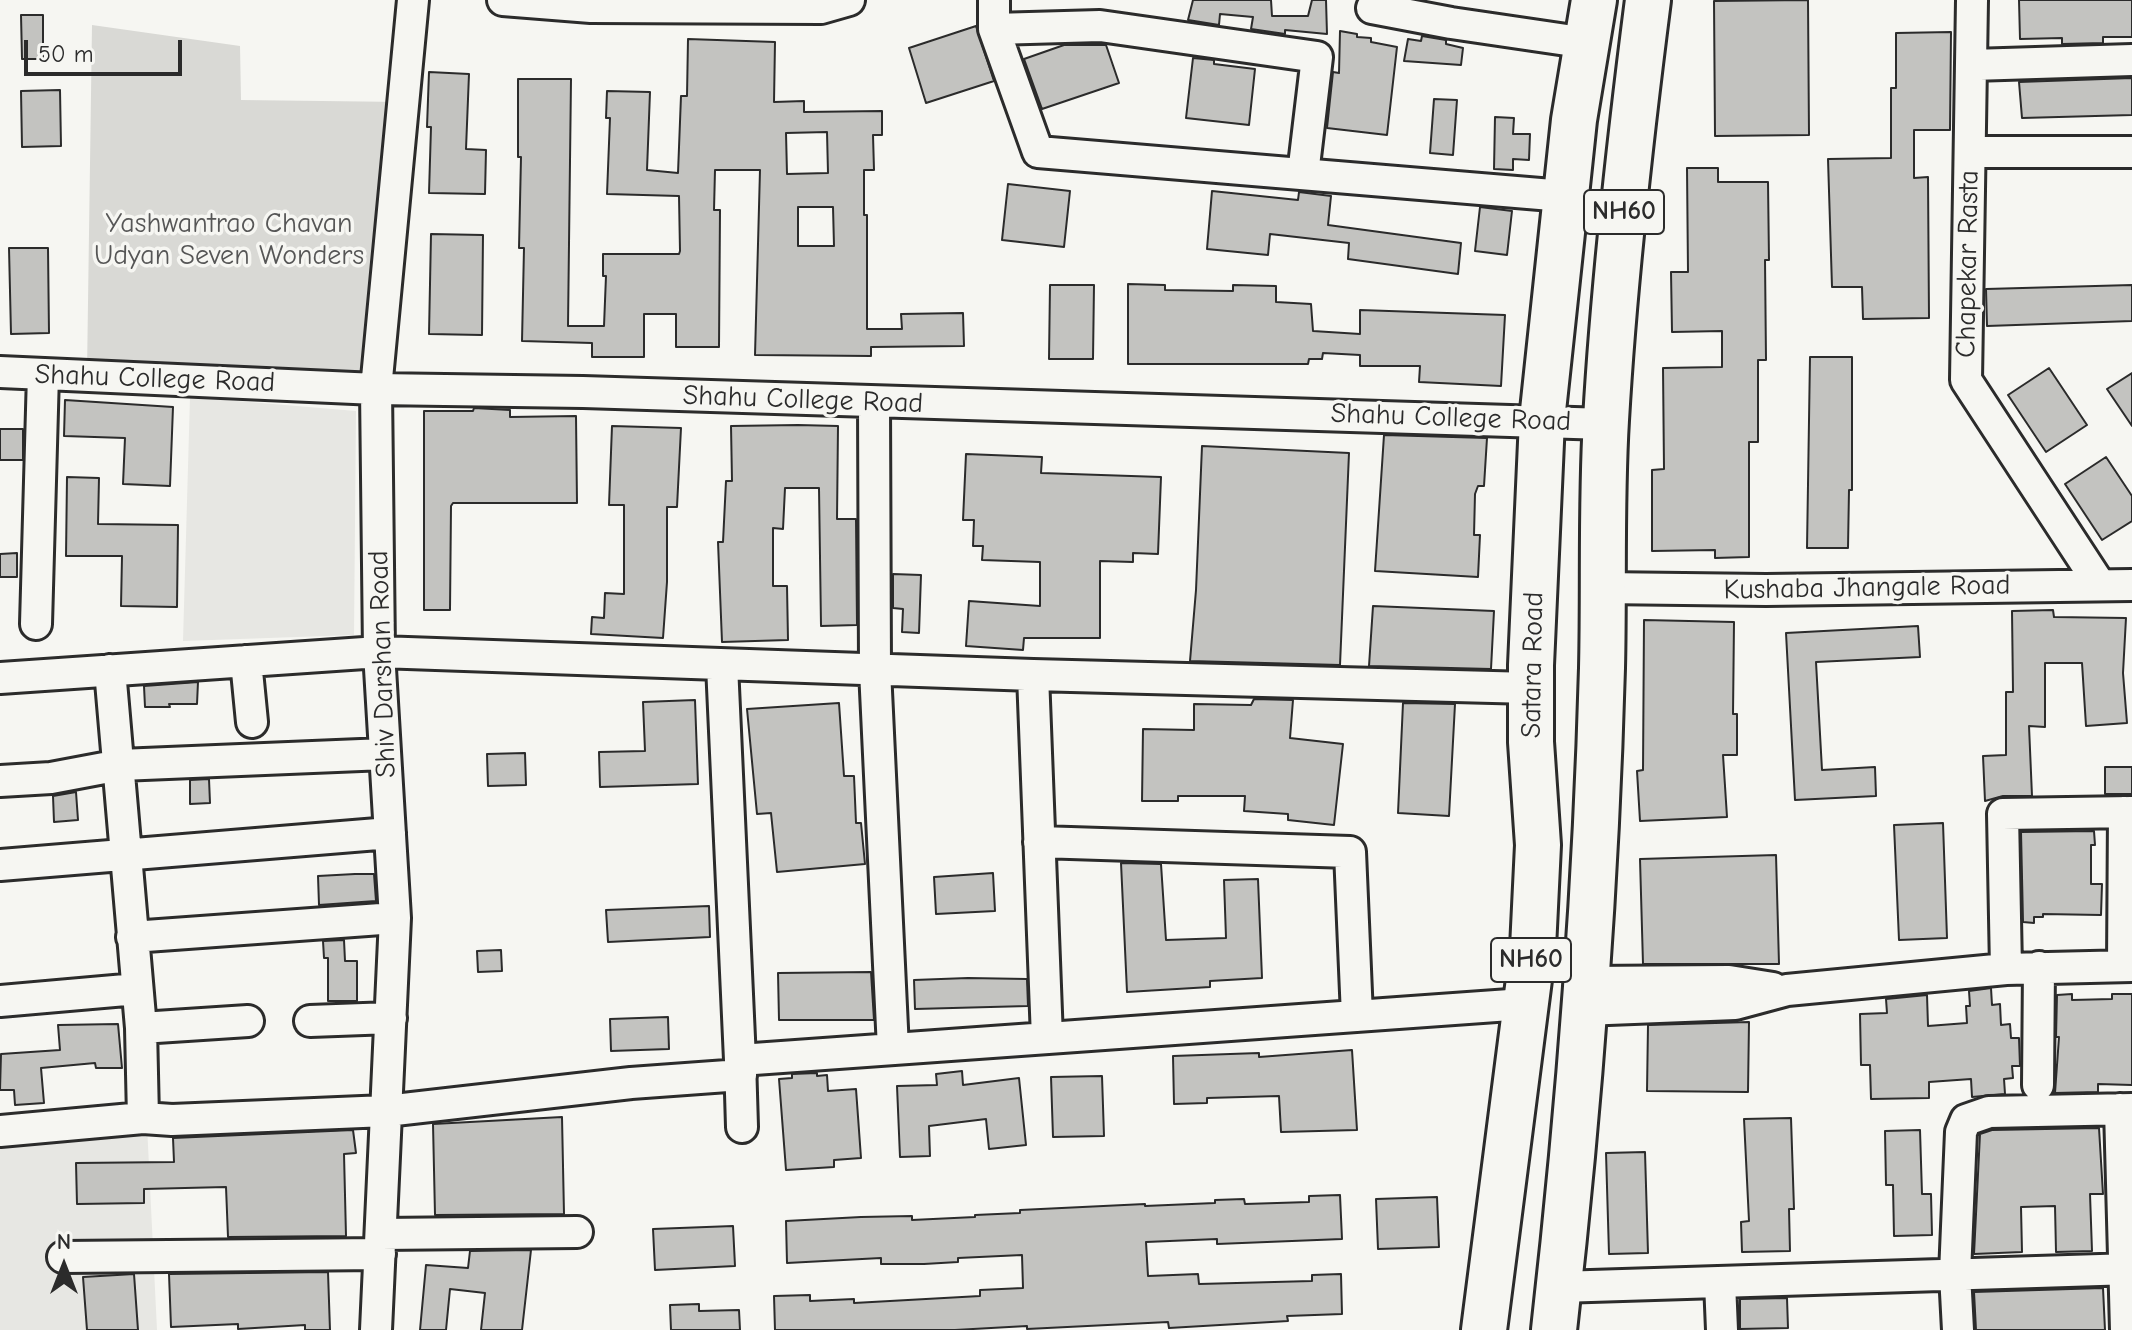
<!DOCTYPE html>
<style>
body{margin:0}
#map{position:relative;width:2132px;height:1330px;overflow:hidden;background:#f6f6f2;font-family:"Comic Neue",sans-serif}
canvas{display:block}
.north{position:absolute;left:24px;top:1226px;width:80px;height:80px;-webkit-text-stroke:6px #f6f6f2;paint-order:stroke;rotate:0deg;font-size:22px;font-weight:700;line-height:32px;text-align:center;color:#2b2b2b}
.north::after{content:'';display:block;margin:auto;width:28px;height:36px;background:#2b2b2b;clip-path:polygon(50% 0,100% 100%,50% 72%,0 100%)}
.scale{position:absolute;left:24px;top:40px;width:158px;height:36px;box-sizing:border-box;border:4px solid #2b2b2b;border-top:0;padding-left:10px;font-size:24px;line-height:28px;white-space:nowrap;color:#2b2b2b;-webkit-text-stroke:6px #f6f6f2;paint-order:stroke}
</style>
<div id="map">
<canvas width="2132" height="1330"></canvas>
<div class="north">N</div>
<div class="scale">50 m</div>
</div>
<script>
const c = document.querySelector('canvas').getContext('2d');
c.lineJoin = 'round';
function paint(path, color) { c.fillStyle = color; c.fill(path, 'evenodd'); }
function trace(path, color, width, dash) { c.strokeStyle = color; c.lineWidth = width; c.lineCap = dash ? 'butt' : 'round'; c.setLineDash(dash || []); c.stroke(path); }
function write(font, color, halo, rows, align = 'center') {
  c.font = font + ' "Comic Neue",sans-serif'; c.lineWidth = 7; c.setLineDash([]); c.textBaseline = 'middle'; c.strokeStyle = halo; c.fillStyle = color; for (const [text, x, y, turn = 0] of rows) {
    c.save(); c.translate(x, y); c.rotate((+turn || 0) * Math.PI / 180); c.textAlign = isNaN(turn) ? turn : align; if (halo) c.strokeText(text, 0, 0); c.fillText(text, 0, 0); c.restore();
  }
}
paint(new Path2D(`
 M190,397L356,411L354,635L183,641Z
 M147,1125L157,1330H0V1132Z`), '#e7e7e3');
paint(new Path2D(`
 M92,25L240,46L241,100L403,102L376,389L87,372Z`), '#d9d9d5');
const building = new Path2D(`
 M1193,0H1271L1272,16H1308L1312,0H1326L1327,34L1285,30V34L1251,29L1253,17L1220,14L1219,25L1188,20Z
 M1808,0L1809,135L1715,136L1714,1Z
 M2019,0H2132V37H2103V43L2062,44V38L2020,39Z
 M21,15H43V59H22Z
 M976,26L994,81L926,103L909,48Z
 M1340,31L1357,34V37L1371,38V42L1397,47L1387,135L1327,128L1333,72L1339,73Z
 M1951,32L1950,130H1914V178L1928,177L1929,318L1863,319L1862,287H1832L1828,159L1891,158V88H1896V33Z
 M1422,36L1446,40V44L1463,48L1461,65L1404,61L1408,39L1421,41Z
 M688,39L775,42L774,102L804,101V112L882,111V135H873L874,170H864V215H867V329H902L901,314L963,313L964,346L871,347V356L755,355L760,170H715L714,210H720L719,347H676V314H644V357H592V343L522,341L524,248H519L521,157H518V79H571L568,326H604L606,276H603V254H679L680,251L679,196L607,194L610,118H606L607,91L650,92L647,170L678,173L681,96H687ZM827,132L828,173L787,174L786,133ZM798,207H833L834,246H798Z
 M1064,45H1106L1119,83L1042,109L1024,59Z
 M1193,58L1214,60V64L1255,69L1249,125L1186,118Z
 M429,72L469,74L466,149L486,150L485,194L429,193L431,127H427Z
 M2132,78V115L2022,118L2019,82Z
 M60,90L61,146L22,147L21,91Z
 M1434,99L1457,100L1453,155L1430,153Z
 M1495,117L1514,118L1513,134H1530L1529,160L1513,159V170L1494,169Z
 M1687,168H1718V182H1768L1769,260H1765L1766,360H1758V442H1749V557L1715,558V550L1652,551V470L1664,469L1663,368L1722,367V331L1672,332L1671,272H1688Z
 M1008,184L1070,191L1064,247L1002,240Z
 M1212,191L1298,200L1299,192L1331,196L1328,225L1461,243L1458,274L1348,259L1349,243L1270,234L1268,255L1207,249Z
 M1480,207L1512,211L1507,255L1475,251Z
 M431,234L483,235L482,335L429,334Z
 M9,248H48L49,333L11,334Z
 M1128,284L1165,285V290L1233,291V285L1276,286V302L1311,304L1313,331L1360,334V310L1505,315L1501,386L1419,382L1420,366H1360V355L1323,353L1322,359H1309L1308,364H1128Z
 M1050,285H1094L1093,359H1049Z
 M2132,285V321L1987,326L1986,289Z
 M1810,357H1852V490H1849L1848,548H1807Z
 M2049,368L2087,425L2046,452L2008,395Z
 M2132,373V426L2107,389Z
 M65,400L173,407L170,486L123,484L125,438L64,436Z
 M474,408L510,410V417L576,416L577,503H453L451,506L450,610H424V411H473Z
 M798,425L838,426L837,519H856L857,625L821,626L819,488H785L783,529L773,528V586H787L788,640L722,642L718,542H723L726,481H732L731,426Z
 M612,426L681,428L677,507H667V582L663,638L591,634L592,617L604,618L605,593L624,594V505H609Z
 M0,429H23V460H0Z
 M1384,435L1487,438L1484,486H1478L1475,494L1474,535H1480L1478,577L1375,571Z
 M1202,446L1349,453L1340,665L1190,661L1196,590Z
 M966,454L1042,457L1041,473L1161,477L1158,554L1133,553V562L1100,561V638H1024L1023,650L966,646L969,601L1040,606V562L982,560L983,546H973L974,520H963Z
 M2106,457L2132,496V521L2102,540L2065,484Z
 M67,477L99,478L98,524L178,525L177,607L121,606L122,556H66Z
 M17,553V577H0V554Z
 M893,574L921,575L919,633L902,632L903,609L893,608Z
 M1373,606L1494,611L1491,669L1369,666Z
 M2053,610L2054,617L2126,618L2123,673L2127,723L2086,726L2082,663H2045V727L2029,726L2032,796H2003L1985,801L1983,756L2006,755V692H2013L2012,611Z
 M1644,620L1734,622L1733,714H1737V755H1723L1727,817L1640,821L1637,771L1643,770Z
 M1918,626L1920,657L1816,662L1822,770L1875,767L1876,796L1795,800L1786,633Z
 M198,682L197,704H169L170,707H145L144,686Z
 M1254,699L1293,700L1290,738L1343,744L1334,825L1288,820V814L1244,811L1245,796H1178V801H1142L1143,729L1194,730V704L1251,705Z
 M695,700L698,784L600,787L599,752L645,751L643,702Z
 M839,703L844,776H854L856,823H861L865,864L777,872L771,813L757,814L747,709Z
 M1403,703L1455,704L1449,816L1398,813Z
 M525,753L526,785L488,786L487,754Z
 M2105,767H2132V794H2105Z
 M209,779L210,803L190,804V780Z
 M76,792L78,820L54,822L53,796Z
 M1943,823L1947,938L1899,940L1894,825Z
 M2094,831L2095,845H2091V884H2102L2101,915L2043,914V917H2034V923L2023,922L2021,832Z
 M1776,855L1779,964H1643L1640,859Z
 M1121,863L1161,864L1166,940L1226,938L1224,880L1258,879L1262,978L1210,981V987L1127,992Z
 M993,873L995,911L936,914L934,877Z
 M355,874H374L376,901L319,905L318,876Z
 M709,906L710,937L608,942L606,910Z
 M344,940L345,961H357V1001H328V958H324L323,941Z
 M501,950L502,971L478,972L477,951Z
 M871,972L874,1020H779L778,973Z
 M968,978L1027,979L1028,1006L915,1009L914,980Z
 M1991,988L1992,1005L2000,1004L2001,1025L2010,1024L2011,1038H2019L2020,1066H2012L2013,1078L2004,1079L2005,1094L1972,1097L1971,1079L1929,1082V1098L1871,1099L1870,1065H1861L1860,1014L1887,1013L1886,999L1927,995L1928,1026L1967,1023L1966,1006H1970L1969,991Z
 M2072,994V1000L2112,999V994H2132V1085L2098,1084V1092L2055,1093L2059,1037H2056L2057,995Z
 M668,1017L669,1049L611,1051L610,1019Z
 M1749,1022L1748,1092L1647,1091L1648,1025Z
 M118,1024L122,1068H96L95,1063L41,1068L44,1103L15,1105L14,1090H0L1,1054L60,1050L58,1025Z
 M1352,1050L1357,1130L1281,1132L1279,1096L1207,1098V1103L1174,1104L1173,1056L1259,1053V1057Z
 M962,1071L963,1085L1019,1078L1026,1145L989,1149L986,1119L929,1126L930,1156L900,1157L897,1086L937,1085L936,1074Z
 M817,1073V1076L827,1075L828,1091L856,1089L861,1158L834,1160V1167L786,1170L779,1079L792,1078V1074Z
 M1102,1076L1104,1136L1053,1137L1051,1077Z
 M562,1117L564,1214L435,1215L433,1124Z
 M1791,1118L1794,1209H1789L1790,1251L1742,1252L1741,1222L1749,1221L1744,1119Z
 M2099,1128L2103,1194H2090L2092,1251L2056,1252L2055,1206L2021,1207L2022,1252L1974,1254L1980,1134L1992,1130Z
 M353,1130L356,1153L344,1154L346,1236L228,1237L226,1187L144,1189V1203L77,1204L76,1163L174,1162L173,1138Z
 M1920,1130L1922,1194H1931L1932,1235L1894,1236L1893,1185H1886L1885,1131Z
 M1645,1152L1648,1253L1609,1254L1606,1153Z
 M1340,1195L1342,1239L1217,1244V1239L1146,1242L1148,1276L1198,1274L1199,1284L1312,1281V1275L1341,1274L1342,1314L1287,1316L1288,1321L1169,1328L1168,1322L1027,1329V1326L955,1330H775L774,1296L810,1295V1301L854,1299V1303L980,1296V1290L1023,1288L1022,1255L958,1258V1262L924,1264H881V1258L787,1263L786,1221L861,1217L912,1216V1220L975,1217V1215L1020,1213V1210L1145,1204V1206L1215,1203V1200L1244,1199L1245,1204L1309,1202V1196Z
 M1437,1197L1439,1247L1378,1249L1376,1199Z
 M733,1226L735,1266L655,1270L653,1229Z
 M531,1250L522,1330H481L485,1293L450,1289L446,1330H420L426,1265L468,1268L470,1251Z
 M328,1272L330,1330H305V1325L238,1329V1324L171,1327L169,1274Z
 M134,1274L138,1330H87L83,1277Z
 M2103,1288L2105,1330H1976L1974,1292Z
 M1787,1298L1788,1328L1740,1329V1299Z
 M699,1304V1311L739,1310L740,1330H671L670,1305Z`);
paint(building, '#c3c3c0');
trace(building, '#2b2b2b', 2);
const minor = new Path2D(`
 M503,0L591,7L821,8L849,0
 M994,0V29L1038,152L1564,196
 M1972,0L1966,380L2100,585
 M1372,8L1451,23L1587,43
 M994,29L1100,26L1317,57L1303,174
 M1972,65L2132,60
 M1970,152H2132
 M0,372L376,389L583,392L1606,424
 M874,402L875,670L893,1049
 M1601,588L1766,590L2132,585
 M36,624L43,374
 M246,661L252,722
 M722,665L740,1060L1524,1004
 M110,670L141,1028L143,1118
 M1033,675L1047,1038
 M0,678L379,652L1033,675L1531,688
 M0,781L51,778L120,765L385,754
 M1039,842L1350,852L1357,1016
 M0,865L390,833
 M132,937L395,918
 M2123,966L2124,812
 M2006,969L2003,814L2132,812
 M1585,982L1729,981L1773,988
 M0,1001L137,989
 M1583,1010L1735,1004L1787,990L2006,969L2132,966
 M310,1021L391,1018
 M141,1028L248,1021
 M740,1060L742,1127
 M2038,1085L2039,967
 M2120,1109L2126,1330
 M0,1131L143,1118L172,1120L386,1111L631,1083L741,1075
 M381,1234L577,1232
 M63,1257L380,1254
 M1720,1282L1722,1330
 M1559,1287L2132,1269
 M376,1330L395,918L379,652L376,389L413,0
 M1958,1330L1955,1274L1961,1132L1966,1120L1989,1112L2132,1109`);
const highway = new Path2D(`
 M1484,1330L1533,948L1538,845L1531,742V665L1542,420L1574,120L1594,0
 M1554,1330C1579,1110 1596,889 1602,668C1604,586 1601,503 1606,420C1614,280 1630,140 1648,0`);
trace(minor, '#2b2b2b', 36);
trace(highway, '#2b2b2b', 50);
trace(minor, '#f6f6f2', 30);
trace(highway, '#f6f6f2', 44);
for (const [x, y, w] of [
 [1624,212,80],
 [1531,960,80]
]) { const box = new Path2D(); box.roundRect(x - w / 2, y - 22, w, 44, 6); c.fillStyle = '#f6f6f2'; c.fill(box); trace(box, '#2b2b2b', 2); }
write('bold 26px', '#2b2b2b', null, [
 ["NH60",1624,212],
 ["NH60",1531,960]
]);
write('28px', '#565656', '#f6f6f2', [
 ["Yashwantrao Chavan",229,224],
 ["Udyan Seven Wonders",229,256]
]);
write('28px', '#2b2b2b', '#f6f6f2', [
 ["Chapekar Rasta",1968,264,-89],
 ["Shahu College Road",155,379,2],
 ["Shahu College Road",803,400,2],
 ["Shahu College Road",1451,418,2],
 ["Kushaba Jhangale Road",1867,588,-1],
 ["Shiv Darshan Road",383,664,-92],
 ["Satara Road",1533,665,-89]
]);
</script>
